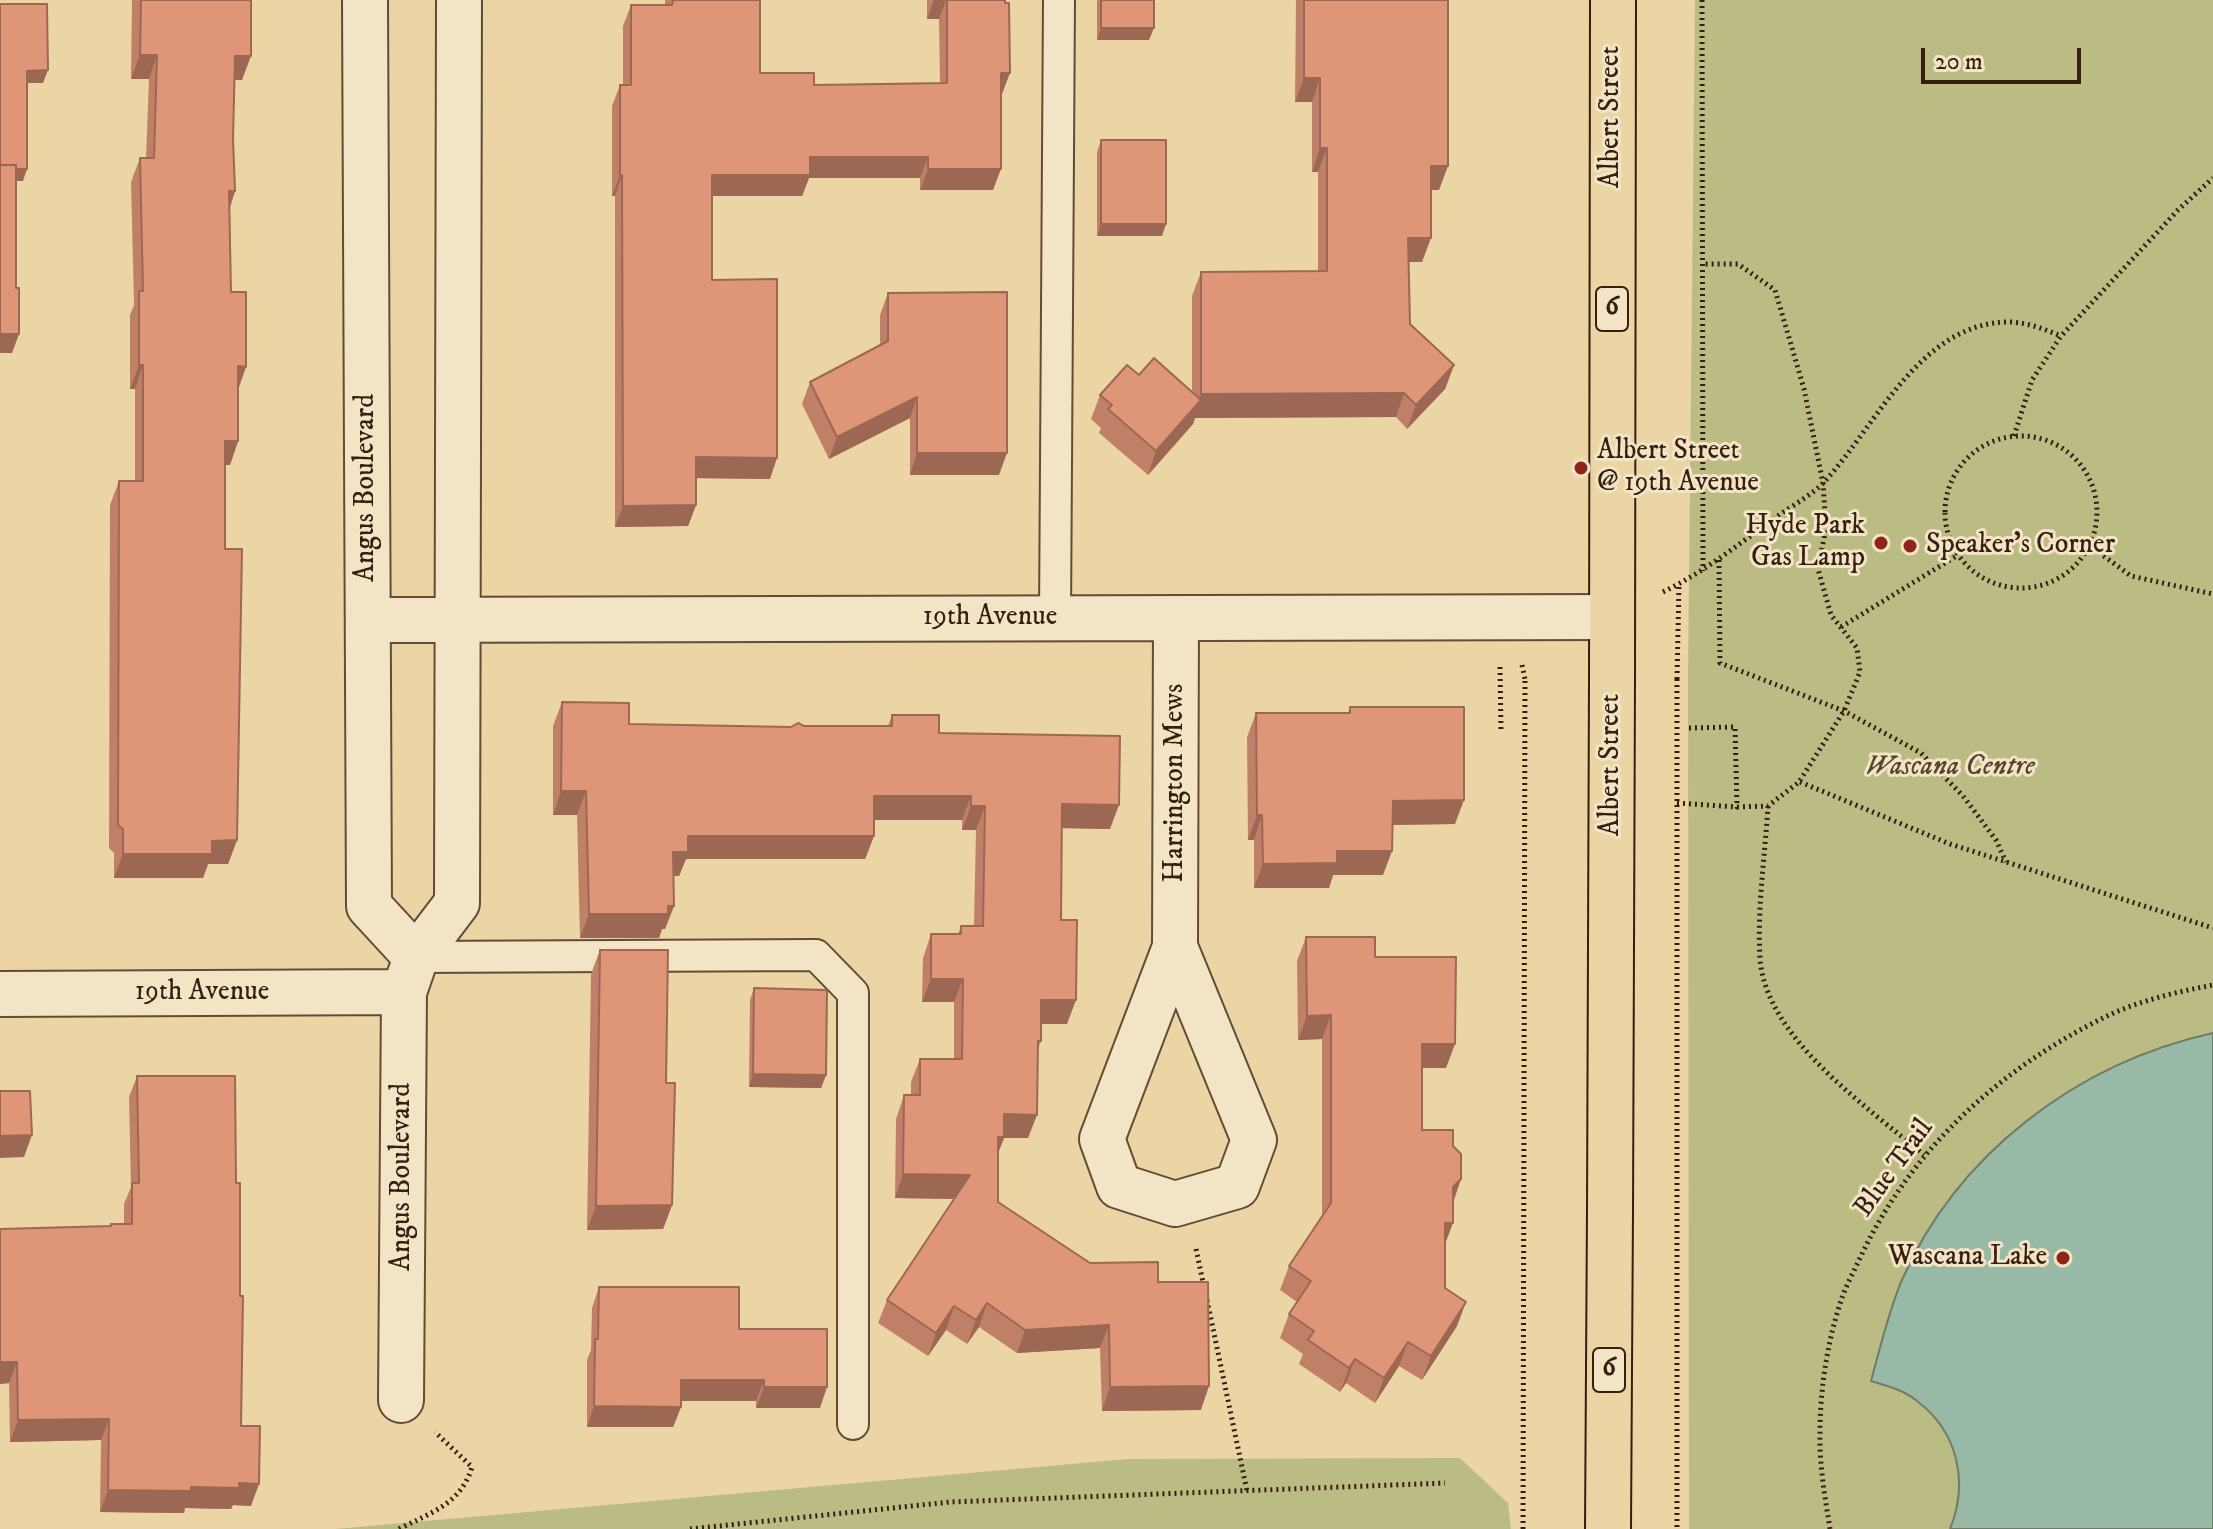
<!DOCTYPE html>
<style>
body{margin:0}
#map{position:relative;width:2213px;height:1529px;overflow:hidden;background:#ebd5a4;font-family:"IM FELL DW Pica",serif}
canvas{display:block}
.scale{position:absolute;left:1921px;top:48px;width:160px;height:36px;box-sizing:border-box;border:4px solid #361f11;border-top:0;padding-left:10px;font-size:24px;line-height:28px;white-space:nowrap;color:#361f11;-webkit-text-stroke:6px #f2e4c4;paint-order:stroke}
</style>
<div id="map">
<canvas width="2213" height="1529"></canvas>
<div class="scale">20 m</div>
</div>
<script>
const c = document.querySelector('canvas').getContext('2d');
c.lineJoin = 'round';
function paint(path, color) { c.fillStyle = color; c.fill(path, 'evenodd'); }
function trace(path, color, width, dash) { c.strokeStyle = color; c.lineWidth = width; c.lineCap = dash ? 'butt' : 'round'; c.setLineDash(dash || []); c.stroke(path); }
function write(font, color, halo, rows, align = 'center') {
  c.font = font + ' "IM FELL DW Pica",serif'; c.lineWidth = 6; c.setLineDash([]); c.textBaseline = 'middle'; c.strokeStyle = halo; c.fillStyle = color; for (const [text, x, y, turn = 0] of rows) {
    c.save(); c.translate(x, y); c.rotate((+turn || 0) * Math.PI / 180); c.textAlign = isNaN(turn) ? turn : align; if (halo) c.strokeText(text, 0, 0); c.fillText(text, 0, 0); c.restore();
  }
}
paint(new Path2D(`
 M1695,0H2213V1529H1689L1688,679Z
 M1460,1458L1508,1503L1511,1529H335L1128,1459Z`), '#bbbc83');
const water = new Path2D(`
 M2213,1033V1529H1950C1969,1482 1958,1432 1917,1401C1904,1390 1887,1386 1871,1381C1880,1348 1888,1314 1901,1282C1957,1153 2078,1063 2213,1033Z`);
paint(water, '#98b9a6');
trace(water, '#717b6a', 2);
const service = new Path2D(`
 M1055,618L1059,0
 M416,957L816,955L853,993V1424`);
const minor = new Path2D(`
 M365,0L369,906L416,957
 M368,620L1612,617
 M1175,947L1254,1140L1237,1186L1175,1204L1119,1186L1102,1139L1175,947L1176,618
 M0,994L404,992
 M401,1400L404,992L416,957L457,903L459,0`);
const primary = new Path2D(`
 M1612,679L1613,0
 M1608,1529L1610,1210`);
trace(service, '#634c36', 34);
trace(minor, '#634c36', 48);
trace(primary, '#361f11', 48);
trace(new Path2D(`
 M1702,0L1703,571
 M2014,436L2032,380L2061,336L2178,210L2213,178
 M1945 512a76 76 0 1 1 152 0a76 76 0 1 1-152 0Z
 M2089,545L2131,576L2213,594
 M1719,560L1720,663L1844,711L1921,753L1963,796L1996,840L2006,862
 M1663,592C1704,572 1739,544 1775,518C1791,506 1811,496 1825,481C1876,426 1920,323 2008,322C2026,322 2044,329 2061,336
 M1841,627L1958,555
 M1522,665L1525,679
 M1500,667L1501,730
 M1677,679L1679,584
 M1689,728L1735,727L1737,807L1768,806L1799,782L1844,711L1860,672L1857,648L1831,615L1818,569L1826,528L1823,483L1804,389L1775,290L1738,264H1702
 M1800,782L1950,844L2213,928
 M1677,803L1737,807
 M1768,806C1765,856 1757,908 1760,958C1765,1038 1868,1107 1924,1155
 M1196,1249L1204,1287
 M1207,1300L1247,1491
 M399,1529C430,1513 461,1504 472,1467L435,1432
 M690,1529L950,1502L1445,1483
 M1830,1529C1825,1497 1819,1464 1820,1432C1820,1388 1828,1337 1843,1295C1848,1282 1855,1269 1861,1256C1911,1150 1998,1070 2103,1018C2137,1001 2176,992 2213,985`), '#361f11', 5, [2, 4]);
trace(service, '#f2e4c4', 30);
trace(minor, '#f2e4c4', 44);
trace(primary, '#ebd5a4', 44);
const primaryBridge = new Path2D(`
 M1610,1210L1612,679`);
trace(primaryBridge, '#361f11', 48, []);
trace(new Path2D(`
 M1677,679V1529
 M1523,1529L1525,679`), '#361f11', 5, [2, 4]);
trace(primaryBridge, '#ebd5a4', 44);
paint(new Path2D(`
 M132,0H251L242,80H235L233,139L235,191L230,208L231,292L246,367L238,388V441L230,465H225V549L237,840L228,864H208L203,878H114V853L109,848L110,505L119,481H135V389H130V315L134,305L131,182L140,158H146L149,79H131Z
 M665,0H760V73L814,85L940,83L939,19H927V0H1005L1002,94L993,190H920V178H809L802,196H712V280L770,479L696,478V505L688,526L615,527V196H612V106L620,85H623V26L631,5H665Z
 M1097,0H1154L1149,40H1097Z
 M1296,0H1448L1439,190H1431L1422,262H1409L1410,324L1454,365L1445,389L1407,429L1396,417L1195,418L1193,424L1148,475L1099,433L1101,428L1091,419L1100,395L1139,375L1192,392V296L1201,272H1318V172H1312V102H1295Z
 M1101,140L1162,236H1097V152Z
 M888,293L999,475H910V418L829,459L802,404L810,382L880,345V315Z
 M562,702L629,724L791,727L888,726L892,715L939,733L1110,829L1062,828L1061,920L1067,1024H1041V1041L1037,1052L1028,1138H1004L998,1153V1202L1090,1263L1158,1282L1201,1410L1102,1411L1100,1348L1017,1353L979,1327L967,1344L946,1330L928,1356L878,1323L887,1300L955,1199L895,1198L896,1119L904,1095H911V1082L920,1059H954V1002H922L923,958L931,934H958L961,926H974L976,830H962V820H874V836L865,859H686L679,876H673L674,906L665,929H662L659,938H580L577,815H553V726Z
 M1350,707L1455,824L1392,825L1383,875H1333L1329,888H1254V840H1248L1247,737L1256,713H1348Z
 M1306,937L1375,957L1446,1068H1422V1130L1453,1203L1445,1243V1288L1457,1326L1422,1380L1399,1366L1375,1403L1346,1383L1340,1392L1299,1364L1303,1354L1280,1338L1289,1314L1297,1302L1280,1290L1289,1266L1322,1216V1039L1298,1040L1297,961Z
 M600,950L666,1083L672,1205L663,1229L587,1230L591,974Z
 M754,988L826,1075L821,1088L749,1087L750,1000Z
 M137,1076L236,1183L240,1296L241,1426L251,1506L233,1505L231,1509L185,1508L184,1513L100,1512L101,1440L10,1442L9,1383L0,1384L124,1224V1204L131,1187L129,1097Z
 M599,1287L739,1329L820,1408H756V1401H681V1407L673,1427H587V1360L591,1350L592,1308Z`), '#c08067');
paint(new Path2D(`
 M934,0H946L939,19H927Z
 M1101,28H1154L1149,40H1097Z
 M140,55H157L149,79H131Z
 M235,56H251L242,80H226Z
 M48,70L43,83H23L27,71Z
 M1001,73H1010L1002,94H994Z
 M1304,78H1320L1312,102H1295Z
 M1320,148H1327L1318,172H1312Z
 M810,157H928L920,178H809L802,196H704L712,175Z
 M1431,166H1448L1439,190H1422Z
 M0,169H27L23,181H0Z
 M928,169H1001L993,190H920Z
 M620,175H622L615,196H612Z
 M229,191H235L227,215Z
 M1101,224H1166L1162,236H1097Z
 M1408,238H1431L1422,262H1400Z
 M0,334H19L12,353H0Z
 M139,365H143L135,389H130Z
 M1454,365L1445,389L1407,429L1416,405Z
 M238,366L246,367L238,390Z
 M1404,393L1396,417L1195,418L1193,424L1148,475L1156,451L1196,406L1201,394Z
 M917,397L910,418L829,459L837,437Z
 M225,441H238L230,465H216Z
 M917,453H1007L999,475H910Z
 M696,457L777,458L770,479L688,478Z
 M696,505L688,526L615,527L623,506Z
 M561,791H586L577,815H553Z
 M874,796H971L962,820H865Z
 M1464,800L1455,824L1384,825L1393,801Z
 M1062,804L1119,805L1110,829L1054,828Z
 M971,806H985L976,830H962Z
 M1257,815H1262L1254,840H1248Z
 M688,836H874L865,859H686L679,876H664L673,852Z
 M237,840L228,864H208L203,878H114L123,854L212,841Z
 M1337,851H1392L1383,875H1333L1329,888H1254L1263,864Z
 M674,906L665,929H662L659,938H580L589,914Z
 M931,979H963L954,1002H922Z
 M1041,1000H1076L1067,1024H1033Z
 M1331,1015L1322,1039L1298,1040L1307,1016Z
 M1422,1044H1455L1446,1068H1413Z
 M753,1074L826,1075L821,1088L749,1087Z
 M1004,1114L1037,1115L1028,1138H1004L995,1161H990Z
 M32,1135L24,1157L0,1158V1136Z
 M903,1174L970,1175L962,1199L895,1198Z
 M1461,1179L1453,1203V1187Z
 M672,1205L663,1229L587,1230L596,1206Z
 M1445,1223H1453L1444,1247Z
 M1466,1302L1457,1326L1422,1380L1431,1356Z
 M987,1303L979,1327L967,1344L976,1320Z
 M954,1306L946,1330L928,1356L936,1333Z
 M1109,1325L1100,1348L1017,1353L1025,1330Z
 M1408,1342L1399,1366L1375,1403L1384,1378Z
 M1355,1359L1346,1383L1340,1392L1349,1368Z
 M0,1362H17L9,1383L0,1384Z
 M681,1380H764L756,1401H673Z
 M1209,1386L1201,1410L1102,1411L1110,1387Z
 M764,1387H827L820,1408H756Z
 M594,1406L681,1407L673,1427H587Z
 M109,1419L101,1440L10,1442L18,1420Z
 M239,1483L259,1484L251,1506L233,1505L231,1509L185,1508L184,1513L100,1512L108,1490Z`), '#9c6854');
const building = new Path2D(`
 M141,0H251V56H235L233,139L235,191H229L231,292H246V367L238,366V441H225V549H242L237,840L212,841V854H123V829L118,825L119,481H143V365H139V291H143L140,158H154L157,55H140Z
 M673,0H760V73H814V85L947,83V0H1005V3H1009L1010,73H1001V169H928V157H810V175H712V280L777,279V458L696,457V505L623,506L622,175H620V85H631V5H672Z
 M1101,0H1154V28H1101Z
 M1304,0H1448V166H1431V238H1408L1410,324L1454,365L1416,405L1404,393L1201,394V272L1327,271V148H1320V78H1304Z
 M0,4H47L48,70L27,71V169H16V165H0Z
 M1101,140H1166V224H1101Z
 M0,165H16V288H19V334H0Z
 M1007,292V453H917V397L837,437L810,382L888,341V293Z
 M1154,358L1201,400L1156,451L1108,409L1112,405L1100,395L1127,365L1139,375Z
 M562,702L629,703V724L791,727L798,723L804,726H892V715H939V733L1120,736L1119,805L1062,804L1061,920H1077L1076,1000H1041V1041H1038L1037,1115L1004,1114V1137H998V1202L1090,1263L1158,1262V1282H1208L1209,1386L1110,1387L1109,1325L1025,1330L987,1303L976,1320L954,1306L936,1333L887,1300L970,1175L903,1174L904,1095H920V1059H962L963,979H931V934H961V926H983L985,806H971V796H874V836H688V852H673L674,906H668V914H589L586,791H561Z
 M1350,707H1464V800L1393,801L1392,851H1337V863L1263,864L1262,815H1257L1256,713H1350Z
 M1306,937H1375V957H1456L1455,1044H1422V1130H1453V1146L1461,1154V1179L1453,1187V1223H1445V1288L1466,1302L1431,1356L1408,1342L1384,1378L1355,1359L1349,1368L1308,1340L1314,1331L1289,1314L1311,1281L1289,1266L1331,1203V1015L1307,1016Z
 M600,950H668L666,1083H675L672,1205L596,1206Z
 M754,988L827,990L826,1075L753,1074Z
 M137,1076H235L236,1183H240V1296H243L241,1426H260L259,1484L239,1483V1488L191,1487V1491L108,1490L109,1419L18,1420L17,1362H0V1229L111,1226V1224H132V1183H139Z
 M0,1091H30L32,1135L0,1136Z
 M599,1287H739V1329H827V1387H764V1380H681V1407L594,1406L595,1339H598Z`);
paint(building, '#df9578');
trace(building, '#9c6854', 2);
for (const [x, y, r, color] of [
 [1581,468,8,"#8f2418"],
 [1881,543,8,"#8f2418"],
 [1910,546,8,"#8f2418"],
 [2063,1258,8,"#8f2418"]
]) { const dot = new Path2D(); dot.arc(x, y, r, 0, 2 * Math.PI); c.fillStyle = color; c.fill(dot); trace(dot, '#f2e4c4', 3); }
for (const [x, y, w] of [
 [1612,309,32],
 [1609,1370,32]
]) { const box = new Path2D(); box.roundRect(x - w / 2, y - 22, w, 44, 6); c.fillStyle = '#f2e4c4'; c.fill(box); trace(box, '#361f11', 2); }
write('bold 26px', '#361f11', null, [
 ["6",1612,309],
 ["6",1609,1370]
]);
write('28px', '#361f11', '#f2e4c4', [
 ["Albert Street",1612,117,-90],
 ["Angus Boulevard",367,488,-90],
 ["19th Avenue",990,618],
 ["Albert Street",1612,765,-90],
 ["Harrington Mews",1176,783,-90],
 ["19th Avenue",202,993],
 ["Blue Trail",1895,1169,-54],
 ["Angus Boulevard",403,1177,-90]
]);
write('28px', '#361f11', '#f2e4c4', [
 ["Albert Street",1597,452],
 ["@ 19th Avenue",1597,484],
 ["Hyde Park",1865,527,"right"],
 ["Gas Lamp",1865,559,"right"],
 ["Speaker's Corner",1926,546],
 ["Wascana Lake",2047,1258,"right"]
], 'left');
write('italic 28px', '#57462e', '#f2e4c4', [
 ["Wascana Centre",1950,768]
]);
</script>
